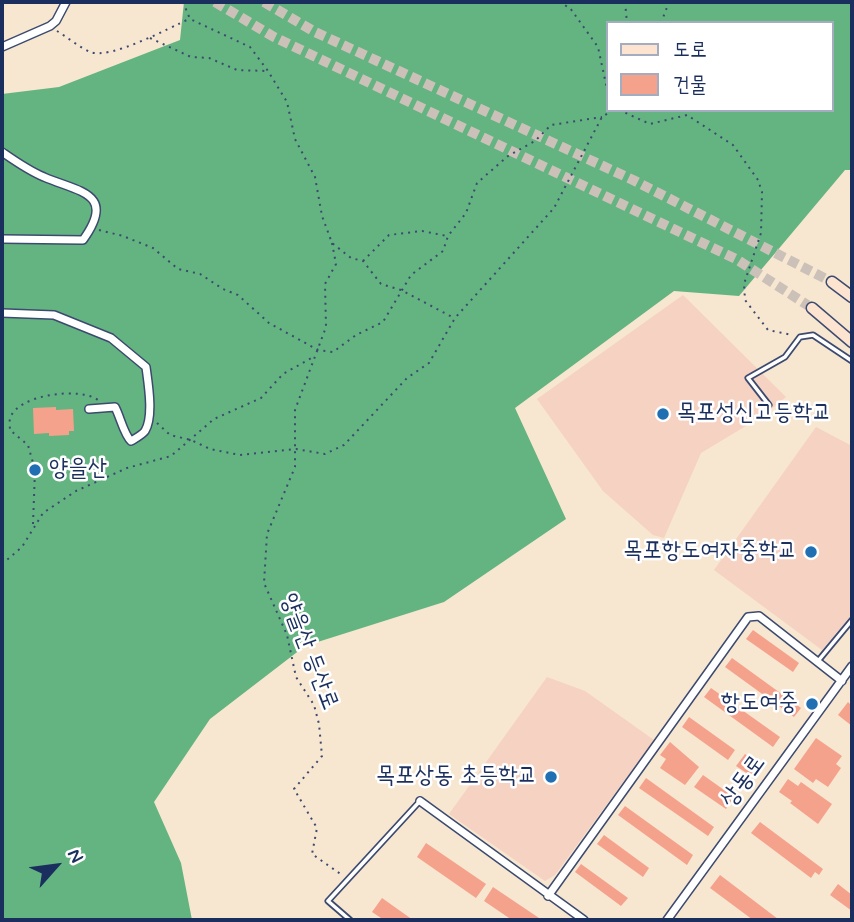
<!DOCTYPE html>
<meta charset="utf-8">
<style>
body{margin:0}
#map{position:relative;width:854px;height:922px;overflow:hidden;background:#f7e6d0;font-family:Mynerve,"Poor Story",sans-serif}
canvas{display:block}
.frame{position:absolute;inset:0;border:4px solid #1b2f5e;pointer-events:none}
.legend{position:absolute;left:606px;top:21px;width:228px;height:91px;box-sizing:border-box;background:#fff;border:2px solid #a4acbf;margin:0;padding:9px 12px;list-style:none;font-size:21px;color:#1b2f5e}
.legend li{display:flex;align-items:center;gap:14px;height:35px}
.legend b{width:35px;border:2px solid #a4acbf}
.north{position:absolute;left:21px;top:831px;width:70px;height:70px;-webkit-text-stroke:5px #fff;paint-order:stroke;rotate:62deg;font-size:19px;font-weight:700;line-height:28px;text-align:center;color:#1b2f5e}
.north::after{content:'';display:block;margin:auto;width:24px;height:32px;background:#1b2f5e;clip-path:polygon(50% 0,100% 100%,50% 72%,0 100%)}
</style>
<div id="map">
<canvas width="854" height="922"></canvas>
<div class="frame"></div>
<ul class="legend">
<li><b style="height:9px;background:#fde4d1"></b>도로</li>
<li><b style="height:19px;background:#f5a28d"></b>건물</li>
</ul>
<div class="north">N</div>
</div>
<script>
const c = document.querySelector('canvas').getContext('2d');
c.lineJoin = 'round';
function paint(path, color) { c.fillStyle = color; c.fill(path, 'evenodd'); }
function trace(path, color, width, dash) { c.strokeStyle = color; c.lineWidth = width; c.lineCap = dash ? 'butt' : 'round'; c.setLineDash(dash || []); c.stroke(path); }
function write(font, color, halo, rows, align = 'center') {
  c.font = font + ' Mynerve,"Poor Story",sans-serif'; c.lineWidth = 5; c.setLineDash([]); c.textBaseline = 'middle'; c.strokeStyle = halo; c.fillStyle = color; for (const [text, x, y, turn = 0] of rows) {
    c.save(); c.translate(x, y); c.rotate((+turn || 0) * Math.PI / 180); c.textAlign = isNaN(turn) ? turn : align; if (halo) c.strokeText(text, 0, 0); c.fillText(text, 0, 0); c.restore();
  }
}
paint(new Path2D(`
 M683,295L786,397L764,415L701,453L664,538L653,535L603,491L537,399Z
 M816,427L852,446V614L822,650L714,570Z
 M547,677L585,691L654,740L555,875L545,881L449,814Z`), '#f5d2c2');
paint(new Path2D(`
 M184,2H852V170H845L739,296L674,291L515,408L566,519L444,602L305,646L210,719L154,802L181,863L192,920H2V94L59,87L180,40ZM607,23H831V110H607Z`), '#63b480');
paint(new Path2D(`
 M56,407V410L73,409L74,431H69V435L49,436V433L34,434L33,408Z
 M753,630L799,663L793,672L746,639Z
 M732,658L801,708L794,717L725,667Z
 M711,688L780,737L773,747L704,697Z
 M848,702L852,706V726L838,715Z
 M689,717L735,750L728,760L682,727Z
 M816,738L842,756L836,764L841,768L828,787L816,779L813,783L794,769Z
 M670,742L699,767L685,785L660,768L666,759L660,755Z
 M745,754L759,764L751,776L736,766Z
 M703,775L734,797L726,809L694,787Z
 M646,778L714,827L708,836L639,788Z
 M788,779L798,786L801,782L832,804L818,824L790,803L792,801L779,792Z
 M625,806L693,855L687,865L618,815Z
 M760,822L823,869L819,875L815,872L811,878L751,833Z
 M604,835L649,868L643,877L597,844Z
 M426,843L486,884L476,898L417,857Z
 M581,864L628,898L621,906L575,872Z
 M720,875L778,919L777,920H753L710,888Z
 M838,884L852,895V911L830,895Z
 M493,887L542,920H512L484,901Z
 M382,898L413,920H384L372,912Z`), '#f5a28d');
trace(new Path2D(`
 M215,2L274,37L736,259L812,308
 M264,2L315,32L633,180L832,282`), '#cbc1b9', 10, [10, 5]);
const lane = new Path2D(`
 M769,405L748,378L785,357L800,337L813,335L852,361
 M818,661L852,620
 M350,920L328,901L420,801`);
const street = new Path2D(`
 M2,47L50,26L56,21L66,2
 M2,152C15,161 29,171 44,177C79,192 117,193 83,240L2,239
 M2,313L54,315L111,338L146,367C148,383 154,416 145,431C142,435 136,438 131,441C124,435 120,416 115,407L89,409
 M420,801L584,920
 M548,896L748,617L759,616L842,681
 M667,920L852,666`);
const secondary = new Path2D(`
 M832,282L852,297
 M812,308L852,342`);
trace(lane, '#3c4a6f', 7);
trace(street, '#3c4a6f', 10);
trace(secondary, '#3c4a6f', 13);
trace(new Path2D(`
 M183,2L190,19L250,47L268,71L287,102L295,139L315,177L322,216L332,243L351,258L363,261L381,284L401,290L454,318
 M559,2L570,8L598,47L607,89
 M625,2L627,23
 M661,23L669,2
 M57,31C67,37 79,47 90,52C110,60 169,28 189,19
 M150,38L191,57L209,58L237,70L267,71
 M619,110L650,124L687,115L733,145L758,180L762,192L761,233L744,284L745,300L768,330L792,335
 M99,230L123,236L153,248L178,269L200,274L223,289L238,295L269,323L318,350L333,352L356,335L383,322L411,275L443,251L448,236L466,213L477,183L508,156L535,141L551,125L602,117
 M332,243L336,264L325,284L326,327L295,410V467L267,534L264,583L287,635L296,677L314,705L319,724L322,756L294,789L317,828L312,854L342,875
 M363,261L389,235L422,231L447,236
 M157,423L170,435L191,440L210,449L240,455L296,449L325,454L344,445L407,378L429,363L455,318L554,208L602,117L613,110
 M33,524L35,470L28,445L10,430C10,427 9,423 10,419C16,394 83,386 99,401
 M2,564L22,547L43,513L76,491L127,468L171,456L214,419L261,398L283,374L315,356`), '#3c4a6f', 2, [2, 5]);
trace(lane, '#fff', 3.5);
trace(street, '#fff', 7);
trace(secondary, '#fde4d1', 10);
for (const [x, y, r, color] of [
 [663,414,7,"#1f6fb2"],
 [35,470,7,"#1f6fb2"],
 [811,552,7,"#1f6fb2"],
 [812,704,7,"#1f6fb2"],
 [551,777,7,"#1f6fb2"]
]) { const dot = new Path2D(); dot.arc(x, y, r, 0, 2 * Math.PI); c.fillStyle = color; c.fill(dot); trace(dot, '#fff', 2.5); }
write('24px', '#1b2f5e', '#fff', [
 ["목포성신고등학교",677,414,"left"],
 ["양을산",49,470,"left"],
 ["목포항도여자중학교",797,552],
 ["항도여중",798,704],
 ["목포상동 초등학교",537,777]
], 'right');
write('24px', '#1b2f5e', '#fff', [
 ["양을산 등산로",308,652,69],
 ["상동로",744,782,-54]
]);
</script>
